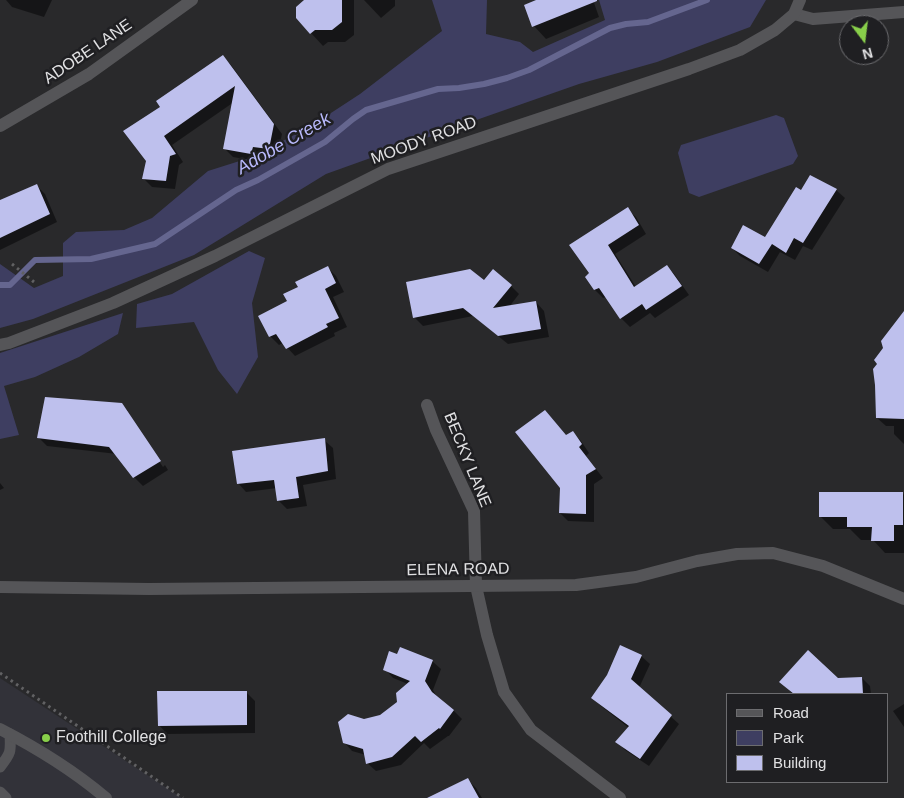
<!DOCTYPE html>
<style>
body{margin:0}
#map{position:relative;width:904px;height:798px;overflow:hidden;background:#29292b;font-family:Helvetica,sans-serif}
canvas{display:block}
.legend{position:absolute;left:726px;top:693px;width:162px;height:90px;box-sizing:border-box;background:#1f1f22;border:1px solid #6c6c6f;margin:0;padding:6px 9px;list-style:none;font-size:15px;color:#e0e0e2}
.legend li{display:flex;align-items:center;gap:10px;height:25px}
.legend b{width:25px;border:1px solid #6c6c6f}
.north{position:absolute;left:839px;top:15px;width:50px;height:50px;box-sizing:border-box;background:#1f1f22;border:1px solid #6c6c6f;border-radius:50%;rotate:165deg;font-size:14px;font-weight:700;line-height:20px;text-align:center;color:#e0e0e2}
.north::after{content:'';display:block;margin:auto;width:18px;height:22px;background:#88cf4a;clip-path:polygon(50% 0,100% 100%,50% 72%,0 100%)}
</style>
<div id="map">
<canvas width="904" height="798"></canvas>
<ul class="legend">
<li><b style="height:6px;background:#555558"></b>Road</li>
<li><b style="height:14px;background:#3e3e61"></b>Park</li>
<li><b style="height:14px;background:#bec0ed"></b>Building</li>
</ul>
<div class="north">N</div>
</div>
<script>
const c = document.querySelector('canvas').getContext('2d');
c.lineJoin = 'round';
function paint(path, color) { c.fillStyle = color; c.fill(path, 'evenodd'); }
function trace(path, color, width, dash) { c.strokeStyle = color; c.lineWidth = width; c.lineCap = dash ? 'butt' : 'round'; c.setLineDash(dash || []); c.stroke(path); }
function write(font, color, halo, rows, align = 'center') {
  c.font = font + ' Helvetica,sans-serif'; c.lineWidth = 5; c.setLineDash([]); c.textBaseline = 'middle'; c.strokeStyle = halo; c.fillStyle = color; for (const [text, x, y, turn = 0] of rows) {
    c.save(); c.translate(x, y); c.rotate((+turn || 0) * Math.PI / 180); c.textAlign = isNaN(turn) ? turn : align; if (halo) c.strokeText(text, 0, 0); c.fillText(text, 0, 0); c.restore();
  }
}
paint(new Path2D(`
 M0,678L182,798H0Z`), '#323239');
paint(new Path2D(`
 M432,0H487L486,34L520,42L533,52L605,20L599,0H766L750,27L657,62L579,84L482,118L326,174L194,255L33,319L0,328V264L34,288L63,276V243L76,232L124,230L152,218L208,171L249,158L308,128L360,94L442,31Z
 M776,115L784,118L798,156L793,164L699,197L689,193L678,153L681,145Z
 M249,251L265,258L252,303L258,357L237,394L218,370L194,322L136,328L137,304L172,294Z
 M123,313L118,334L79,357L35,377L4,386L19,435L0,439V353Z`), '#3e3e61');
paint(new Path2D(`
 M6,0H52L44,17L12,7Z
 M306,0H354V35L345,42H328L323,46L311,33L298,17Z
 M364,0H395V6L381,18Z
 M540,0H593L599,17L546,39L534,26Z
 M222,57L231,65L282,134L277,157L261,155L260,162L233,157L225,149L234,102L172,145L183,162L179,165L175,189L152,187L144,179L162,107Z
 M36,185L45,194L57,222L0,250V201Z
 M836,190L845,198L812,250L803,246L795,260L780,252L768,272L740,256L732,248L766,239Z
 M627,209L636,217L646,234L615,254L636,287L667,266L675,275L689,295L655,318L650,313L630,327L621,318L606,297L603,298L595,290L591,274Z
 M328,268L336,276L344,292L333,297L347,327L334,333L335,336L295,356L283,343L279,345L270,336L289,302L300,288Z
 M407,282H484L511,286L519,294L509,307L536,302L544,311L549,337L508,344L473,316L423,326L415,318Z
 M904,321V444L894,434V426H886L877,418Z
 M121,404L128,411H125L163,467L165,465L168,470L143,486L134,477L117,454L47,446L39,438Z
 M573,433L581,441L589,453L586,456L603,478L594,484V522L568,521L560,513L567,436Z
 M324,440L333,448L336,479L303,485L307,506L287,509L278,500L277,488L246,492L238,483Z
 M0,483L4,488L0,490Z
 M903,493L904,495V553H885L873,540H861L850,529H833L820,516Z
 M398,655L432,661L441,669L433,690L438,699L454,711L462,719L449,736H448L430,749L424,743L401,765L376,771L367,763L366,755L352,751L344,742L364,720L381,716L399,702L408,684L393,678L385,669Z
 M641,656L650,664L639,688L679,724L649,766L625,750L617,741L629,728L601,706L593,698Z
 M862,678L870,686L871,694H793L781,682Z
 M246,692L255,701V733L167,734L159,725Z
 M904,704V727L893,711Z
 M468,780L476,788L482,798H430Z`), '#0007');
trace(new Path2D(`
 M0,285H10L35,260L91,259L155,244L236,190L258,180L325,142L353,119L366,110L438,89L459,88L484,84L507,78L529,70L610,28L626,24L648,22L707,0`), '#65668f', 6);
paint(new Path2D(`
 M304,0H342V22L332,30H315L310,34L296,18V7Z
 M536,0H597V1L532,27L524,5Z
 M223,55L274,124L269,149L253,147L251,154L223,149L235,86L164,136L176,154L170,156L166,181L142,179L146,161L123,131L160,107L156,101Z
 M810,175L837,189L803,243L794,238L786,253L772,244L759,264L731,248L743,225L765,237L796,187L801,190Z
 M37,184L50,214L0,238V200Z
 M628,207L639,225L608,245L634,287L667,265L682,286L646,310L642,304L620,319L599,288L594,290L585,277L589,273L569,245Z
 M328,266L336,283L325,289L339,318L326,324L328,327L286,349L276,334L269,337L258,316L287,301L283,294L298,287L295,282Z
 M470,269L484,280L493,269L512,285L493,308L536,301L541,329L498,336L463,308L413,318L406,282Z
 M904,311V419L876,418L875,385L873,369L877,364L874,360L883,348L881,341Z
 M45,397L122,403L161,461L133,478L109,447L37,438Z
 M545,410L566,435L573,431L582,444L579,447L596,469L586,475V514L559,513L560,488L515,432Z
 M325,438L328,471L296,477L299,498L277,501L274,480L237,484L232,451Z
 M819,492H903V525H894V541H871L872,527H847V517H819Z
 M620,645L642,655L631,679L672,715L640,759L615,742L629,726L591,698L607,675Z
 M400,647L433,660L425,681L432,692L454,710L440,729L439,728L421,742L415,736L392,757L366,764L363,749L343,743L338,722L348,714L364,719L380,715L397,702L396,693L410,681L383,670L389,651L397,654Z
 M808,650L838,678L862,677L863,694H794L779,682Z
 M157,691H247V725L158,726Z
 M468,778L479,798H427Z`), '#bec0ed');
trace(new Path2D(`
 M12,264L34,282
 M0,673L183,798`), '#616163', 3, [2.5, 4]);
trace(new Path2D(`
 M0,767C11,753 11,752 10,734
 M0,792L6,798`), '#555558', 11);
trace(new Path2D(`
 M794,14L813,19L904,12
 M0,126L89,74L192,0
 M427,405L436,430L474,511L476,586L487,635L504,692L531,730L620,798
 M0,729C37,748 74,771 106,798`), '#555558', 12);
trace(new Path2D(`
 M0,345L9,343L113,303L215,256L388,169L689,69L740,50L775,30L794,14L800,0
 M0,587L149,589L576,585L636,577L697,561L737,554L773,553L823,566L904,599`), '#555558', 12);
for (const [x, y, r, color] of [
 [46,738,5,"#88cf4a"]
]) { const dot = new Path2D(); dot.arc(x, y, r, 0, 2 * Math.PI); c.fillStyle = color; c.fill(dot); trace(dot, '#1f1f22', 2); }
write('16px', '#e0e0e2', '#1f1f22', [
 ["ADOBE LANE",88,52,-34],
 ["MOODY ROAD",424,141,-20],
 ["BECKY LANE",467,460,68],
 ["ELENA ROAD",458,570,-1]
]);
write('16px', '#e0e0e2', '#1f1f22', [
 ["Foothill College",56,738]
], 'left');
write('italic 18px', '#b8b9fc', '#1f1f22', [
 ["Adobe Creek",284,144,-30]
]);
</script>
